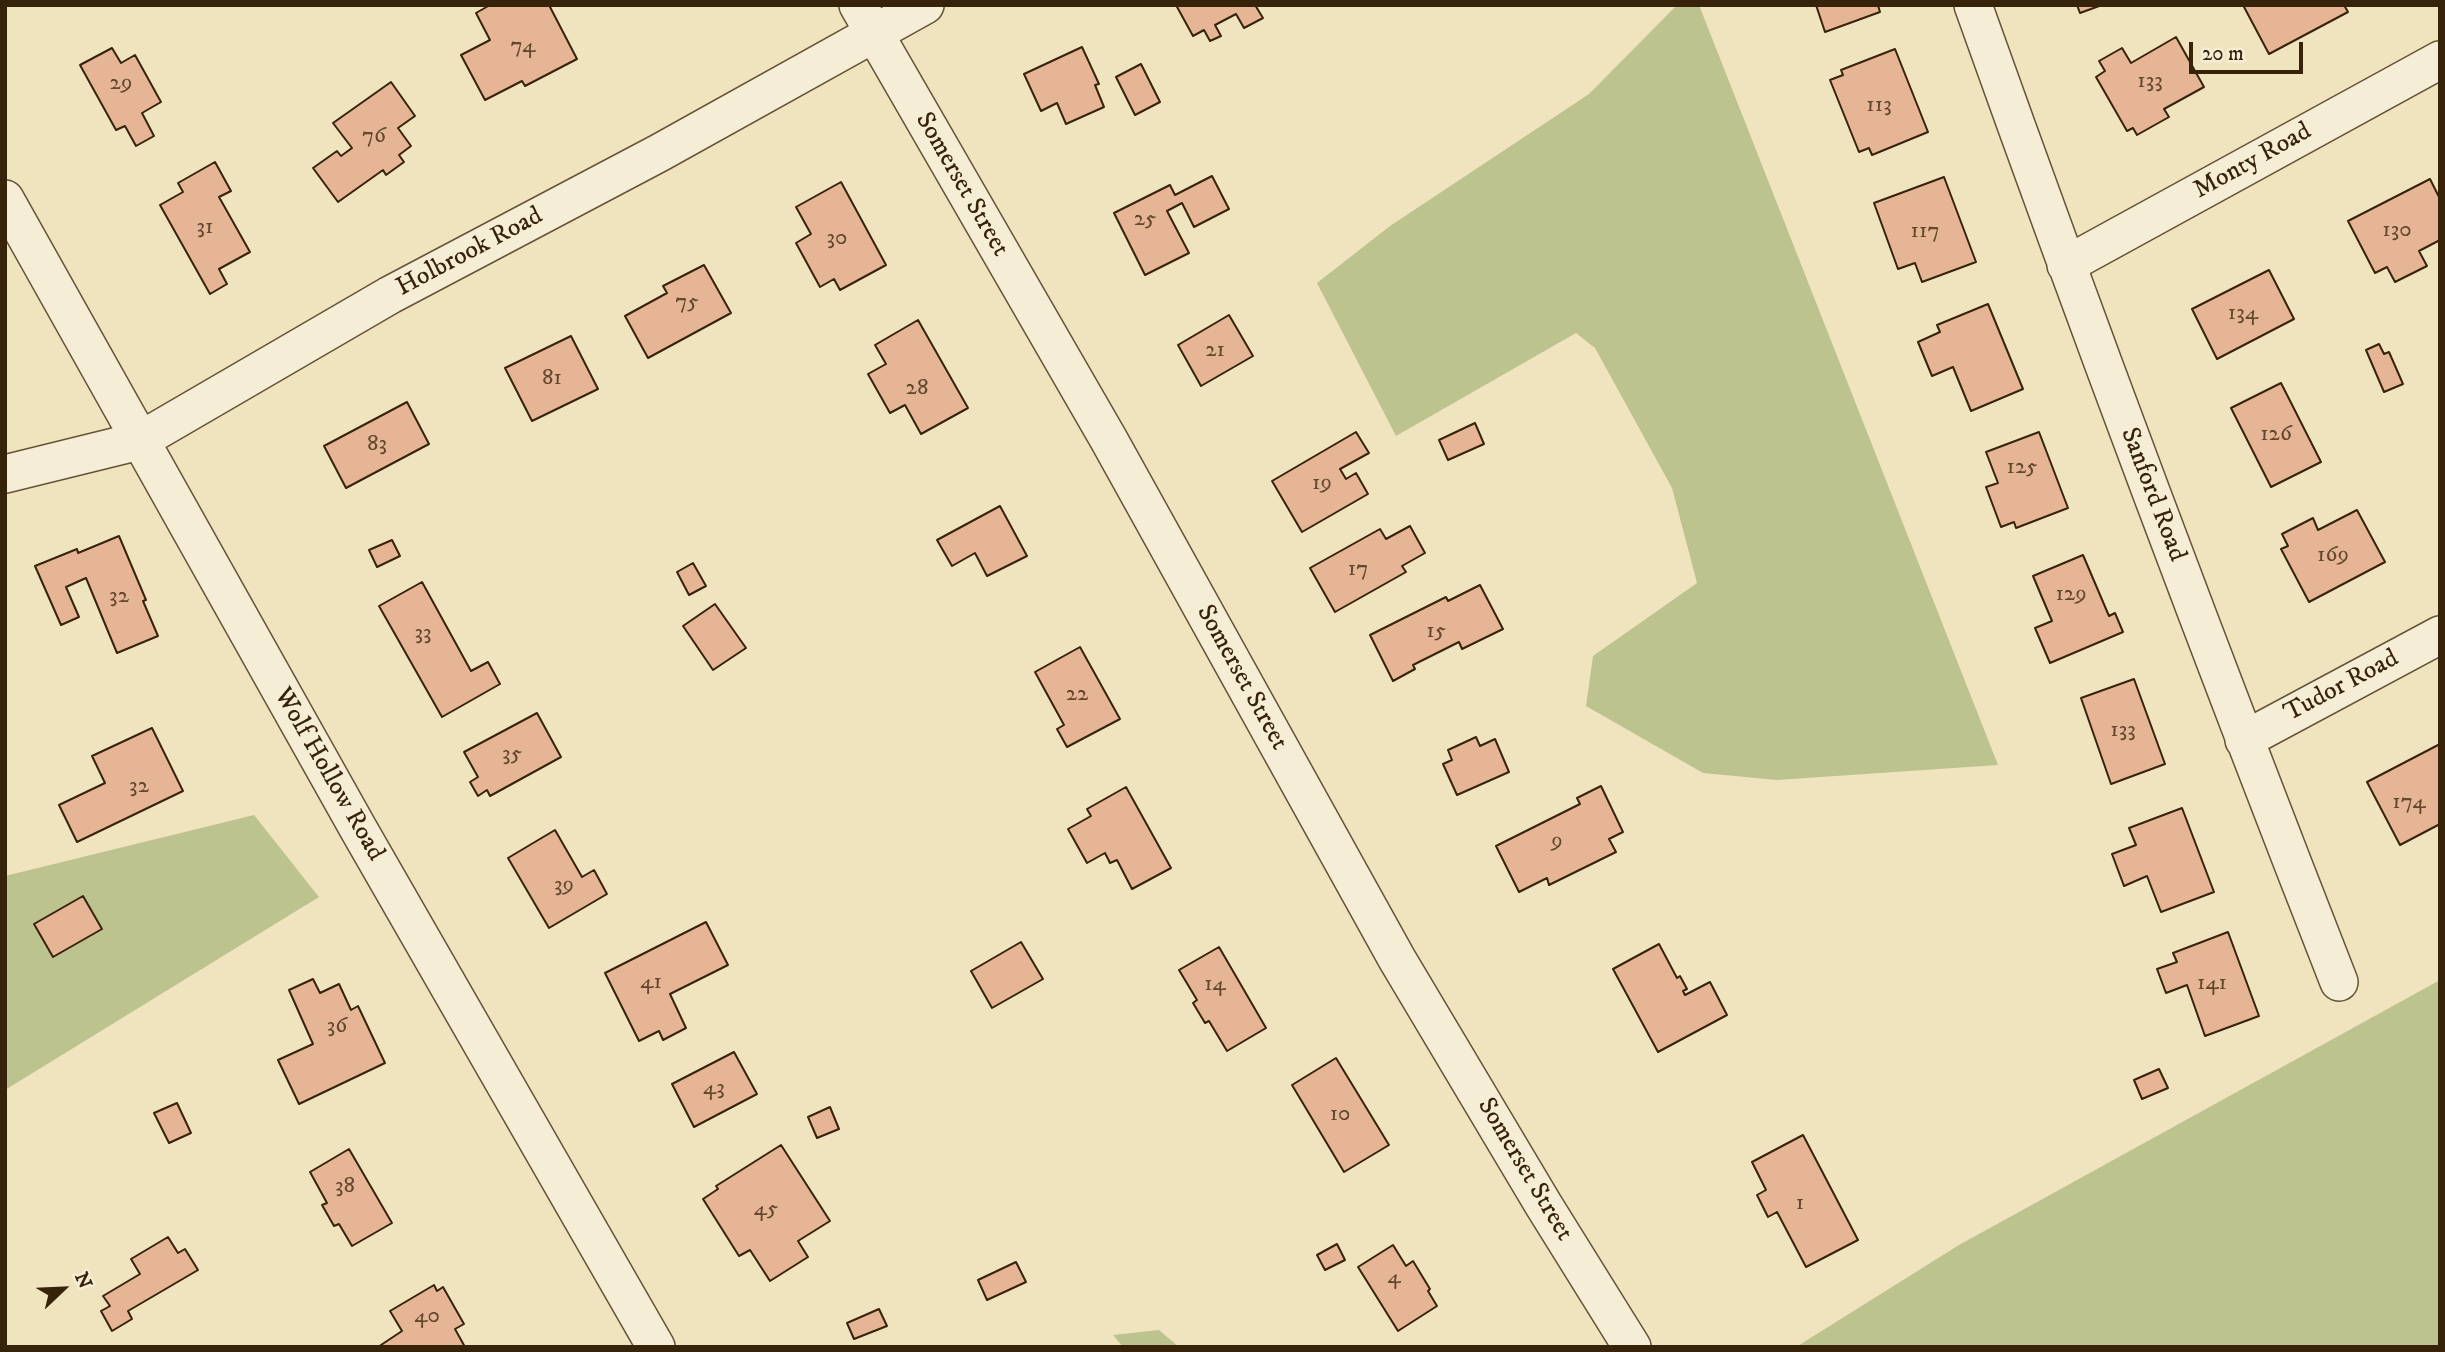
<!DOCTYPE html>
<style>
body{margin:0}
#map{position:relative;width:2445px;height:1352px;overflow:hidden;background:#f0e4bf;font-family:"IM FELL DW Pica",serif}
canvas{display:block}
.frame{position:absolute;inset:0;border:7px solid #37230a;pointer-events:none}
.north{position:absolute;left:28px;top:1254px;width:70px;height:70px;-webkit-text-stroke:5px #f5edd5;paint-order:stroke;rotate:67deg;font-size:19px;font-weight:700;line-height:28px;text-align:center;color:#37230a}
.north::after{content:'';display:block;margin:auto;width:24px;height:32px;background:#37230a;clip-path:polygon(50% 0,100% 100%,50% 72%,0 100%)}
.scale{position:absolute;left:2189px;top:42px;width:114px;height:32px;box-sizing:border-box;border:4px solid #37230a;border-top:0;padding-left:9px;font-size:21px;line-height:24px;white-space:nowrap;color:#37230a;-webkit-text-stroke:5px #f5edd5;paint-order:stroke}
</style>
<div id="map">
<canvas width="2445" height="1352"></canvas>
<div class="frame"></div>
<div class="north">N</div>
<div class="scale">20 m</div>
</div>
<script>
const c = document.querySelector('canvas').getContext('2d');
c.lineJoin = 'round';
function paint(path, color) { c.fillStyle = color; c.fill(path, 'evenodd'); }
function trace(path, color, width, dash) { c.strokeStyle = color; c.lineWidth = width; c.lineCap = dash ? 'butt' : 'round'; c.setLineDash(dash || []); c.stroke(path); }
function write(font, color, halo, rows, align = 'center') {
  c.font = font + ' "IM FELL DW Pica",serif'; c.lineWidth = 5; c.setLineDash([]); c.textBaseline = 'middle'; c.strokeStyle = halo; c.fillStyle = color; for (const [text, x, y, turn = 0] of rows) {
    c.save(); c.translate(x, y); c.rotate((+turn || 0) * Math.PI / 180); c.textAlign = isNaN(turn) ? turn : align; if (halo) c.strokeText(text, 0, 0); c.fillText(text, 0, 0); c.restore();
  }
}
paint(new Path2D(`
 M1677,5H1699L1998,765L1777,780L1703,773L1586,706L1593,656L1697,583L1672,488L1595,348L1576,333L1396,436L1317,283L1390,226L1589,94Z
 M254,815L319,897L5,1090V876Z
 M2440,980V1347H1796L1959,1245Z
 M1159,1330L1179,1347H1123L1113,1335Z`), '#bdc38f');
const building = new Path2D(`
 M549,5L577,59L525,86L522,81L485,100L461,55L490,40L476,13L490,5Z
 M1176,5H1255L1263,18L1244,28L1236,14L1215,25L1221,36L1210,41L1204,30L1193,36Z
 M1816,5H1878L1880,12L1825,32Z
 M2077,5H2102L2080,13Z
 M2243,5H2344L2348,12L2269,54Z
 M2176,37L2204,87L2164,109L2169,117L2137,135L2133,128L2127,131L2096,77L2105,71L2099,61L2122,48L2131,63Z
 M1082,47L1099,84L1095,85L1104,107L1066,124L1057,103L1041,111L1024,74Z
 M112,48L121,63L135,55L161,102L142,113L154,136L136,146L125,126L116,130L80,65Z
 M1895,49L1928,132L1872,155L1869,148L1859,152L1830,80L1843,75L1841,70Z
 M1141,64L1160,102L1135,115L1116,77Z
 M391,82L415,116L398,128L411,146L399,155L404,162L386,175L383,170L338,202L313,168L337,151L341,156L352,148L333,123Z
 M215,162L231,191L219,197L250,252L219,269L227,284L210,294L160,205L183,192L178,183Z
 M1212,176L1229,209L1194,227L1182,203L1167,211L1189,253L1145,275L1114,213L1170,185L1175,195Z
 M1944,177L1976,262L1922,282L1915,263L1898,269L1874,203Z
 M2430,179L2440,199V240L2419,251L2427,266L2395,282L2387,267L2375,273L2348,221Z
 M841,182L886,265L840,290L834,279L820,287L796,243L811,234L796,207Z
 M704,265L731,313L648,358L625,316L667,293L663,286Z
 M2269,270L2294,319L2217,359L2192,309Z
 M1988,304L2023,389L1971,411L1953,367L1932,376L1918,342L1940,332L1937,325Z
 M1229,315L1253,356L1201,386L1178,345Z
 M918,320L968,408L921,434L905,405L890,413L868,374L886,364L875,345Z
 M571,336L598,389L532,421L505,368Z
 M2379,344L2384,354L2389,352L2403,384L2384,392L2366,350Z
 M2281,383L2321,462L2271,487L2231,408Z
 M407,402L429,444L346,488L324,446Z
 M1475,423L1484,444L1448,460L1439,440Z
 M1356,432L1369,453L1340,469L1346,479L1356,473L1368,494L1302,532L1272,481Z
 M2039,432L2068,508L2016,528L2014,522L2001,527L1986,487L1998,483L1986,452Z
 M1000,506L1027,556L987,576L975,553L952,566L937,540Z
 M2357,510L2385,562L2309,602L2281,549L2288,546L2282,534L2313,518L2318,530Z
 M1410,526L1425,553L1402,566L1406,572L1335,612L1310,568L1380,529L1386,539Z
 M119,536L146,600L143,601L158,636L117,653L86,578L66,587L79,617L61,625L35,566L77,549L78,553Z
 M392,540L400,556L377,567L369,550Z
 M2083,555L2109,616L2115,613L2123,632L2050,663L2035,628L2052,621L2033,576Z
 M693,563L706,586L689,595L677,572Z
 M422,582L471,671L488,662L500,684L442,717L379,606Z
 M1480,585L1503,629L1462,649L1459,642L1413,665L1415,669L1393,681L1370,635L1446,597L1448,601Z
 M715,604L746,648L713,670L683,626Z
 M1080,647L1120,719L1067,747L1057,729L1064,725L1035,672Z
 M2134,679L2165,764L2111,784L2081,698Z
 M537,713L561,757L490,796L487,790L478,796L470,782L478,777L464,752Z
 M152,728L183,791L77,842L59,805L105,783L92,756Z
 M1476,737L1480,746L1495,739L1509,772L1457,795L1443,764L1452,760L1448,750Z
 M2440,744V824L2400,845L2367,782Z
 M1601,786L1623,832L1609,839L1616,852L1549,885L1547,878L1519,892L1496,846L1580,804L1577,798Z
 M1126,787L1171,868L1132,889L1117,860L1110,863L1105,853L1087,863L1068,829L1091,816L1087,809Z
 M2182,808L2214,892L2161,912L2147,876L2124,886L2112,854L2136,845L2129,828Z
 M555,830L582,877L594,870L607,894L549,928L508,858Z
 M83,896L102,929L53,957L34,924Z
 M706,922L728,965L670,994L686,1028L663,1040L659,1031L639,1041L605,973Z
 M2228,932L2259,1016L2205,1036L2187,985L2166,993L2157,969L2177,962L2173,953Z
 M1021,942L1043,979L992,1008L971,971Z
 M1659,944L1677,978L1680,976L1687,989L1683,991L1685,995L1710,982L1727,1015L1658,1052L1613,969Z
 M1219,947L1266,1028L1227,1051L1209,1021L1205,1023L1193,1003L1197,1000L1179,970Z
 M313,979L320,993L339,984L351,1010L358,1006L385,1063L299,1104L278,1060L313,1044L289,990Z
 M734,1052L757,1094L694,1127L672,1084Z
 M1336,1058L1389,1145L1344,1172L1292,1085Z
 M2159,1069L2168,1088L2142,1099L2134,1080Z
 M177,1103L191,1133L169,1143L154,1113Z
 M830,1107L839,1129L817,1138L808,1117Z
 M1803,1135L1858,1240L1806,1267L1777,1212L1768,1217L1757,1195L1766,1190L1752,1162Z
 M781,1145L830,1221L798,1241L808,1257L770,1281L750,1250L739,1256L703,1199L718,1189L716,1186Z
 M349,1149L392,1223L352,1246L339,1224L334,1226L322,1205L327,1203L310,1172Z
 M168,1237L178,1253L185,1249L198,1270L128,1311L132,1319L112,1331L101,1311L110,1306L103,1296L140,1274L131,1259Z
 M1337,1244L1345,1260L1325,1270L1317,1255Z
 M1393,1245L1406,1266L1413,1261L1430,1289L1428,1291L1437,1306L1398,1331L1358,1267Z
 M1016,1262L1026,1282L987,1300L978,1280Z
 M434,1285L437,1291L443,1287L464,1324L455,1329L465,1347H378L402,1331L390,1311Z
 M879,1309L887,1326L854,1339L847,1323Z`);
paint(building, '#e6b595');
trace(building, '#37230a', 2);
const minor = new Path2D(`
 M858,5L1109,440L1397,959L1543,1204L1632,1347
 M1973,5C2090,333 2212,658 2339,982
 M5,199L359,830L656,1347
 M2066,265L2440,60
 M5,474L139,441L390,295L659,153L925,5
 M2244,740L2440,635`);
trace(minor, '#655337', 40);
trace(minor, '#f5edd5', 37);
write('23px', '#63482d', null, [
 ["74",523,47],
 ["133",2150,82],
 ["29",121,84],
 ["113",1879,106],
 ["76",374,137],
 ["25",1145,220],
 ["31",205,228],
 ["130",2397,231],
 ["117",1925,232],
 ["30",837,239],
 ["75",687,303],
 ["134",2243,314],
 ["21",1215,351],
 ["81",552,379],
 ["28",917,389],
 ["126",2276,435],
 ["83",377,445],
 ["125",2022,468],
 ["19",1322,484],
 ["169",2333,556],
 ["17",1358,570],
 ["129",2071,595],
 ["32",119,597],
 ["15",1436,632],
 ["33",423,634],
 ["22",1077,695],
 ["133",2123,731],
 ["35",512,755],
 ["32",139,787],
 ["174",2409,803],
 ["9",1557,842],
 ["39",564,886],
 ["41",651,983],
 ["141",2212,984],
 ["14",1215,985],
 ["36",337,1027],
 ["43",714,1089],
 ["10",1340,1115],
 ["38",345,1187],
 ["1",1800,1204],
 ["45",766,1210],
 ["4",1394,1278],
 ["40",427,1317]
]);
write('26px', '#37230a', '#f5edd5', [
 ["Monty Road",2253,162,-29],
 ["Somerset Street",961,185,60],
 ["Holbrook Road",470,253,-28],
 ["Sanford Road",2152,495,69],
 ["Somerset Street",1241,678,61],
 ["Tudor Road",2342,687,-28],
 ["Wolf Hollow Road",328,775,60],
 ["Somerset Street",1524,1170,59]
]);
</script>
